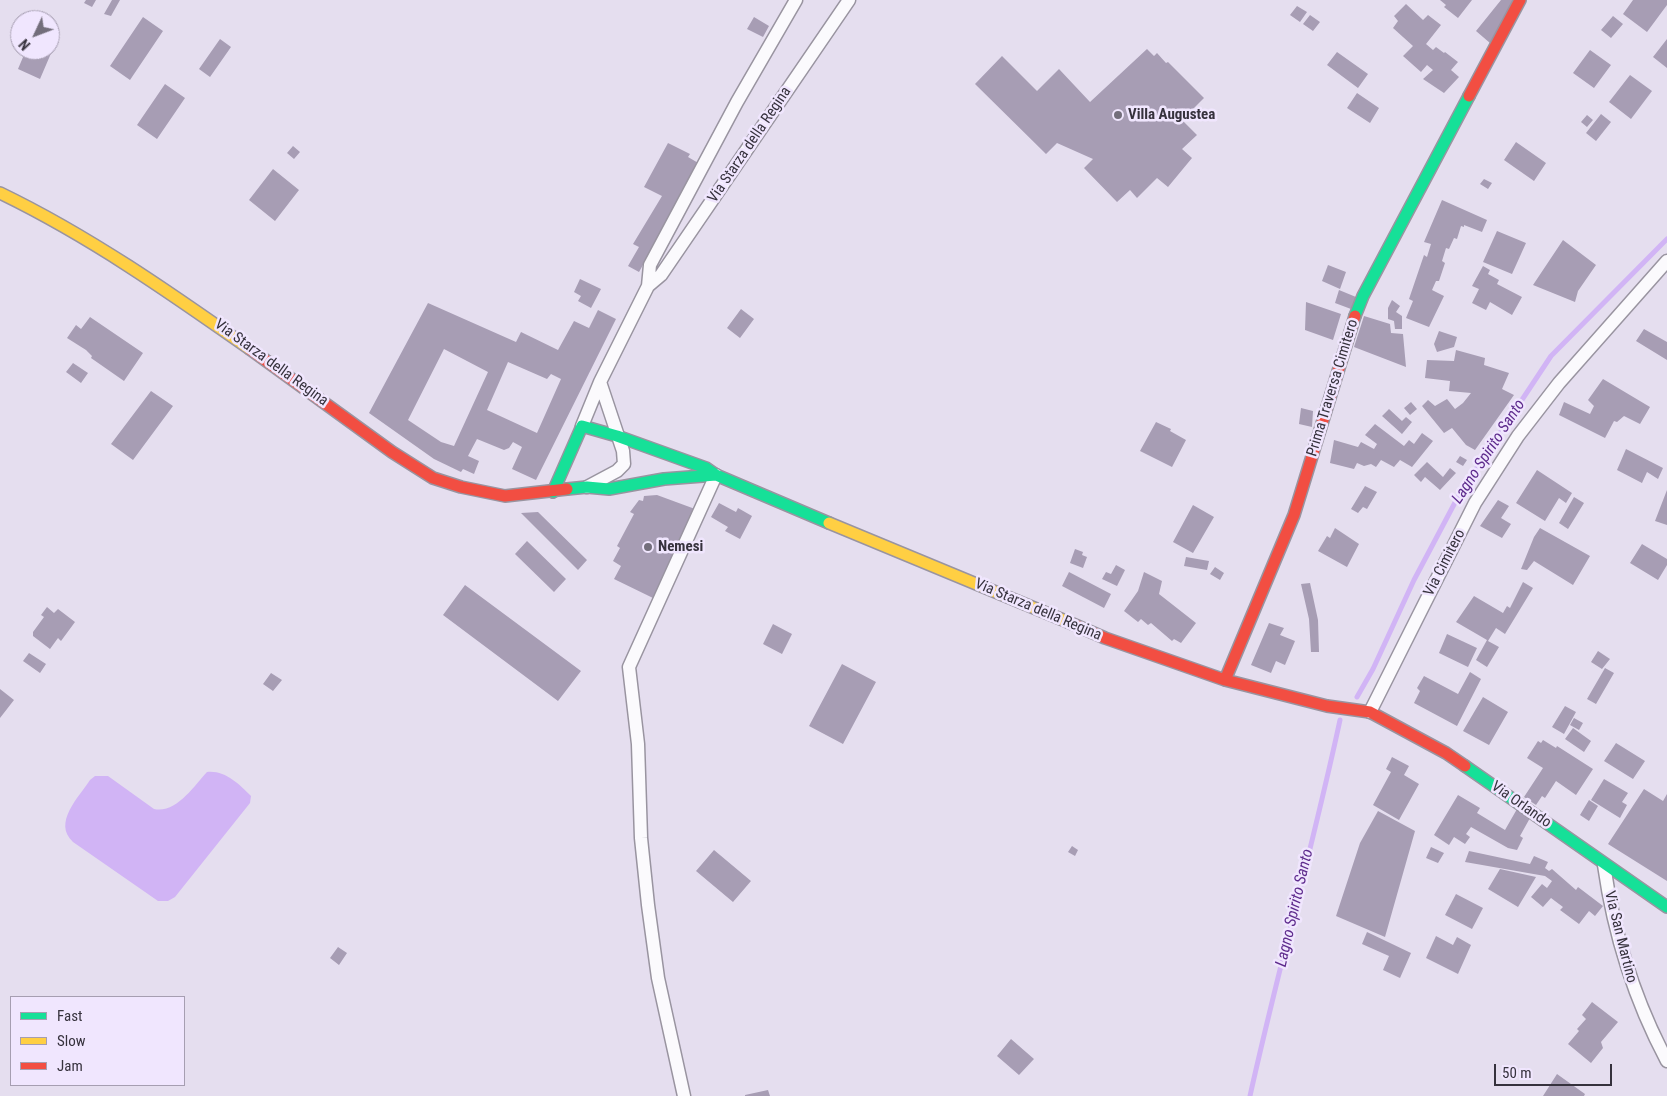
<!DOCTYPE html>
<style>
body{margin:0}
#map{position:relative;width:1667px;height:1096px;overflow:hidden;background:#e5deef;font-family:"Roboto Condensed",sans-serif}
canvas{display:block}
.legend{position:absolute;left:10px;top:996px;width:175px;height:90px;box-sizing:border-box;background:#f0e6fe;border:1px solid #a69eb1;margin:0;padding:6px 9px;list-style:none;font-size:15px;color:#36323d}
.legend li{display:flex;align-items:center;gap:10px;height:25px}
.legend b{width:25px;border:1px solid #a69eb1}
.north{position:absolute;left:10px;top:10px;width:50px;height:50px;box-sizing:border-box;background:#f0e6fe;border:1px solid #a69eb1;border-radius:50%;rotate:227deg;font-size:14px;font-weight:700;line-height:20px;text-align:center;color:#36323d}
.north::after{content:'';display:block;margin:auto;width:18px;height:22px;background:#736e7b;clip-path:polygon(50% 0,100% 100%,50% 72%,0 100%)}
.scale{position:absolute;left:1494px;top:1064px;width:118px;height:22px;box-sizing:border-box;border:2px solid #36323d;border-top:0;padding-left:6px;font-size:15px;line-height:18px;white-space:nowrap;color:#36323d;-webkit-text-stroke:4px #f0e6fe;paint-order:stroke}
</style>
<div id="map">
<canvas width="1667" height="1096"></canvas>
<ul class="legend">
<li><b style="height:6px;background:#16e098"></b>Fast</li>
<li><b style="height:6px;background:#ffcf43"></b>Slow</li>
<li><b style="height:6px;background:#f24e42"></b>Jam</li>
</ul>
<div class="north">N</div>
<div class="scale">50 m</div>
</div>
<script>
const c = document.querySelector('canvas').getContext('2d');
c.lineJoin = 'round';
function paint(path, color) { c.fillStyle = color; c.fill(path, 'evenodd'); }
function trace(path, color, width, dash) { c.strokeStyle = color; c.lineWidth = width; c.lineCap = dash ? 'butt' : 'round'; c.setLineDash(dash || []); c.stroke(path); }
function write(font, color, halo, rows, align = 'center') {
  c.font = font + ' "Roboto Condensed",sans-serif'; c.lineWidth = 5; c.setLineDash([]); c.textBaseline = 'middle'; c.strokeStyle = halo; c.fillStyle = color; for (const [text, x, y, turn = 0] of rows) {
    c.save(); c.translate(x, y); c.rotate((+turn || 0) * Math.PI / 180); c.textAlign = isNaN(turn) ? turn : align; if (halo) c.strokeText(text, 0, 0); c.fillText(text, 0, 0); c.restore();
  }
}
paint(new Path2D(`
 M207,772C225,770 239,784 251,796L250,803L175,897L168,901H158L73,842C52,823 79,797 90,780L95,776H108L154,809C176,814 194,786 207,772Z`), '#d1b4f5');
trace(new Path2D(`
 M1357,697L1373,669L1414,580L1459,495L1551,356L1667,239
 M1250,1096C1278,970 1313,846 1340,720`), '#d1b4f5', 5);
paint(new Path2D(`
 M86,0H96L92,7L84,3Z
 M112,0H120L111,16L104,14Z
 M1440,0H1472L1458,18L1444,7L1446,5Z
 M1501,0H1515L1490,43L1476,31Z
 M1633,0H1667V5L1647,32L1623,14Z
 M1406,4L1423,20L1428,15L1441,25L1426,44L1433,50L1436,47L1444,53L1445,52L1458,62L1451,70L1459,77L1444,93L1423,79L1433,70L1427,65L1421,72L1403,56L1413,46L1393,28L1398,21L1394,16Z
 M1297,6L1307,12L1300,22L1290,15Z
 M1310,15L1320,22L1313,31L1303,24Z
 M1613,16L1623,24L1611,38L1601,30Z
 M143,17L163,31L130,80L110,66Z
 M754,17L769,26L763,37L747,29Z
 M220,39L231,47L210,77L199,69Z
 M1667,39V68L1653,57Z
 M1147,49L1154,56L1157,53L1166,63L1168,62L1204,98L1182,120L1197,135L1182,149L1192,158L1168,187L1157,178L1137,198L1130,190L1117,202L1084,168L1093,159L1057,143L1046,154L975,84L1002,56L1037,91L1059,69L1090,102Z
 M26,50L52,51L40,79L18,69Z
 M1590,50L1611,65L1594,88L1573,73Z
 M1337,52L1368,74L1358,88L1327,65Z
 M1630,75L1652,91L1631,119L1609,102Z
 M165,84L185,98L157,139L137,125Z
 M1357,93L1379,108L1370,123L1347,108Z
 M1601,114L1611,122L1596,141L1586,133Z
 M1587,115L1593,120L1587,127L1581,122Z
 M1516,142L1546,163L1534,181L1504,160Z
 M668,143L690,154L688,157L700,164L639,272L628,266L639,247L633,244L662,196L644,187Z
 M293,146L300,152L294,159L287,153Z
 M273,169L299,190L275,221L249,200Z
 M1484,179L1492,183L1488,189L1480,184Z
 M1442,200L1487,220L1482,232L1464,225V227L1461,226L1457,239L1454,238L1449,249L1446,248L1442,261L1445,263L1439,281H1436L1432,290L1444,296L1429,327L1406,318L1413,301L1409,299L1424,255L1427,257L1431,244L1424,242Z
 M1497,231L1526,243L1512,274L1483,262Z
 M1563,240L1596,265L1578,291L1575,302L1533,285Z
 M1328,265L1346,272L1340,289L1322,281Z
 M1483,266L1490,270L1488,274L1499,280L1497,284L1522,297L1512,315L1490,302L1486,310L1472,303L1479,289L1472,286Z
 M580,279L601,289L591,308L578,301L581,296L574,292Z
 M1339,290L1356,297L1351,309L1335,303Z
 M1392,300L1400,306L1396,312L1402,316V329H1395L1394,321L1388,319V308Z
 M1306,302L1341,314L1333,340L1305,330Z
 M428,303L516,342L521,332L558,350L574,321L589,328L598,310L616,319L536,480L512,469L522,447L513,442L509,448L504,450L477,439L468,456L479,461L474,474L463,469L461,472L434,459L369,413ZM444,349L488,372L454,446L441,442L408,420ZM508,362L547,379L551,374L561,379L537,433L487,410Z
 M741,309L754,319L740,338L727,328Z
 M1364,316L1390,324L1391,333L1403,334L1406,367L1354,347Z
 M90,317L143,353L124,381L91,358L92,356L86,350L67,338L76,325L81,329Z
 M1644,329L1667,342V360L1636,341Z
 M1439,331L1457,337L1454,347L1437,352L1434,344Z
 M1456,350L1485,358L1484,365L1509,373L1502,389L1514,395L1475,450L1466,445L1452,428L1444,433L1422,406L1428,400L1435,406L1447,399L1455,409L1463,403L1471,393L1449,391L1450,381L1425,378L1427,360L1454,361Z
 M73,363L88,373L81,383L66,372Z
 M1603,379L1650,407L1640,424L1624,416L1617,422L1614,421L1605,438L1559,415L1564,402L1590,414L1594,406L1588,400Z
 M151,391L173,406L133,460L111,444Z
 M1411,402L1417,409L1410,415L1404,408Z
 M1301,408L1313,411L1312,427L1299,424Z
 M1389,409L1402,421L1406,417L1412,422L1402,434L1382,416Z
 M1156,422L1171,429L1170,431L1186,440L1172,467L1140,451Z
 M1375,424L1404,446L1409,440L1414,444L1422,433L1433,441L1412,467L1400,460L1394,467L1381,460L1376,467L1371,464L1364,466L1357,463L1354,469L1330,463L1334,440L1358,447L1361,442L1374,449L1377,444L1365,435Z
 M1626,449L1663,468L1658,479L1647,472L1642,483L1617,470Z
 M1460,456L1467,460L1463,466L1456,462Z
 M1427,462L1443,477L1450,468L1456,473L1440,490L1425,477L1421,482L1414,475Z
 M1537,470L1572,493L1566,503L1559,498L1545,521L1516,503Z
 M1365,486L1377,492L1367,509L1363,507L1358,513L1351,509Z
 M1667,490V525L1655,521Z
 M657,495L695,509L653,598L614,579L621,566L613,561L620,548L617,546L634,514L630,512L639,500L643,501L644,496Z
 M1574,497L1584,503L1568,529L1559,523Z
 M1498,500L1509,506L1501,518L1511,524L1502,538L1480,526Z
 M719,503L736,512L738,508L752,516L740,539L725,531L728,527L711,517Z
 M1193,505L1214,517L1193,553L1173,542Z
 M538,512L587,560L578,570L521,513Z
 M1335,528L1359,544L1347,567L1318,551L1327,536L1330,538Z
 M1540,528L1590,556L1573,585L1534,561L1527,570L1521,569L1534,537Z
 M527,541L566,579L554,592L515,554Z
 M1642,544L1667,559V565L1658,580L1630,563Z
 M1075,549L1083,552L1082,555L1087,557L1083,568L1070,563Z
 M1186,557L1209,561L1207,570L1184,566Z
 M1116,565L1125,570L1117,586L1102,579L1106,572L1111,574Z
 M1215,567L1224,573L1220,580L1210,574Z
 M1069,572L1111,594L1104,608L1062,586Z
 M1144,572L1162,581L1159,594L1196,623L1181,643L1174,639L1172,641L1151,623L1148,625L1141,619L1138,622L1124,611L1138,591Z
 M1523,582L1533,588L1505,634L1496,628L1488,641L1499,647L1487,667L1476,660L1487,640L1456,622L1474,596L1503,613L1507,606L1510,608Z
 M1310,583L1318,620L1319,652H1311L1309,619L1301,584Z
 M465,585L581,671L558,701L443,615Z
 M47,607L54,613L58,609L75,622L61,641L58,638L50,649L33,636V632L44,617L41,615Z
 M1269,623L1284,628L1280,635L1295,641L1285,665L1276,661L1271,673L1251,665Z
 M773,624L792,634L782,654L763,644Z
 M1447,634L1477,648L1468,667L1439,653Z
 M1598,651L1610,659L1602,669L1591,662Z
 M29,653L46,664L40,673L23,661Z
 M842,664L876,682L843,744L809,726Z
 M1605,668L1614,673L1596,704L1587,699Z
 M1470,672L1481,679L1457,726L1414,703L1420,691L1417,688L1424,676L1458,694Z
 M271,673L282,680L273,691L263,684Z
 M0,689L14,700L0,718Z
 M1483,697L1508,712L1489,745L1463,731Z
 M1565,706L1576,712L1564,734L1552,727Z
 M1574,718L1583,723L1579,730L1570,725Z
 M1573,728L1591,741L1584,752L1565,739Z
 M1543,740L1556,748L1557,746L1593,769L1576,795L1556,781L1545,798L1542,796L1536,805L1524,797L1543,768L1527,758L1538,741L1541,743Z
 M1616,743L1645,761L1633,779L1604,761Z
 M1392,757L1409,766L1404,775L1419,784L1399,820L1373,805L1391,772L1386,769Z
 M1604,779L1628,793L1622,802L1627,805L1620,818L1591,800Z
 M1644,789L1663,801L1667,794V881L1608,844Z
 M1458,795L1480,808L1477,813L1505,830L1517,809L1530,818L1520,836L1523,838L1517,850L1508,848L1471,827L1466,834L1470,837L1465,844L1454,837L1449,845L1434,835Z
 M1589,800L1598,806L1589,821L1580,815Z
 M1378,811L1415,831L1385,937L1336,916L1360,843Z
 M1072,846L1078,850L1075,856L1068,852Z
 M1431,847L1444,853L1438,863L1426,858Z
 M714,850L751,881L733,902L696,871Z
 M1469,851L1530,864L1534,856L1548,862L1545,868L1549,871L1552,869L1576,890L1578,887L1603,906L1595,916L1589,911L1579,924L1560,910L1563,907L1551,898L1543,907L1531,897L1542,884L1547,888L1552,881L1545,876L1465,862Z
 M1500,869L1536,877L1518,907L1488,889Z
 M1456,894L1483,908L1472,929L1445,915Z
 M1367,932L1411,953L1400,978L1383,970L1389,956L1362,944Z
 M1436,936L1453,945L1457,937L1471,945L1458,974L1426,958Z
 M338,947L347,953L339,965L330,958Z
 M1592,1002L1618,1022L1601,1042L1603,1048L1591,1063L1568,1044L1579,1031L1577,1029L1586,1019L1582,1015Z
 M1011,1039L1034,1059L1019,1075L997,1056Z
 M1557,1074L1585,1094L1584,1096H1543Z
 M768,1090L770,1096H745V1095Z`), '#a79db4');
const street = new Path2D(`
 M648,286L650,265L737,102L796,0
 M582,426L600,382L648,286L661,275L849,0
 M587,487L617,471L624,464L623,451L600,382
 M1370,712L1475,503L1518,436L1559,383L1667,261
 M1604,865C1614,935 1634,999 1667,1061
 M684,1096L658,978L648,905L641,838L638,744L629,667L716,475`);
const fast = new Path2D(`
 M1355,316L1363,296L1469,96
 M567,489L587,487L609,489L664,479L716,475
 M553,492L582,426L617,436L706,468L716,475L829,523
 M1465,766L1667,907`);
const slow = new Path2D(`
 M0,193C89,236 169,292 250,349
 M829,523L1068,622`);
const jam = new Path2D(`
 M1469,96L1520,0
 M250,349L392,452L433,478L461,487L505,496L567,489
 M1068,622L1105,638L1225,680L1327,706L1370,712L1446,753L1465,766
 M1225,680L1294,515L1355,316`);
trace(street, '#9994a0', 15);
trace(fast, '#9994a0', 14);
trace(slow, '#9994a0', 14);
trace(jam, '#9994a0', 14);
trace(street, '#fbfafd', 12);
trace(fast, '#16e098', 11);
trace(slow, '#ffcf43', 11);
trace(jam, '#f24e42', 11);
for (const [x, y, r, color] of [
 [1118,115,5,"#736e7b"],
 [648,547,5,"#736e7b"]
]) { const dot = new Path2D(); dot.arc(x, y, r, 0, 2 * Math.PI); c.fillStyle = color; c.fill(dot); trace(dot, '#f0e6fe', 2); }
write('bold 15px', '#36323d', '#f0e6fe', [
 ["Villa Augustea",1128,115],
 ["Nemesi",658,547]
], 'left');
write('15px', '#36323d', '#f0e6fe', [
 ["Via Starza della Regina",750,145,-56],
 ["Via Starza della Regina",271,363,36],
 ["Prima Traversa Cimitero",1333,388,-73],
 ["Via Cimitero",1445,563,-63],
 ["Via Starza della Regina",1038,610,23],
 ["Via Orlando",1521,805,35],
 ["Via San Martino",1620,937,76]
]);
write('italic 16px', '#5e2b8d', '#f0e6fe', [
 ["Lagno Spirito Santo",1489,452,-57],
 ["Lagno Spirito Santo",1295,908,-77]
]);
</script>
